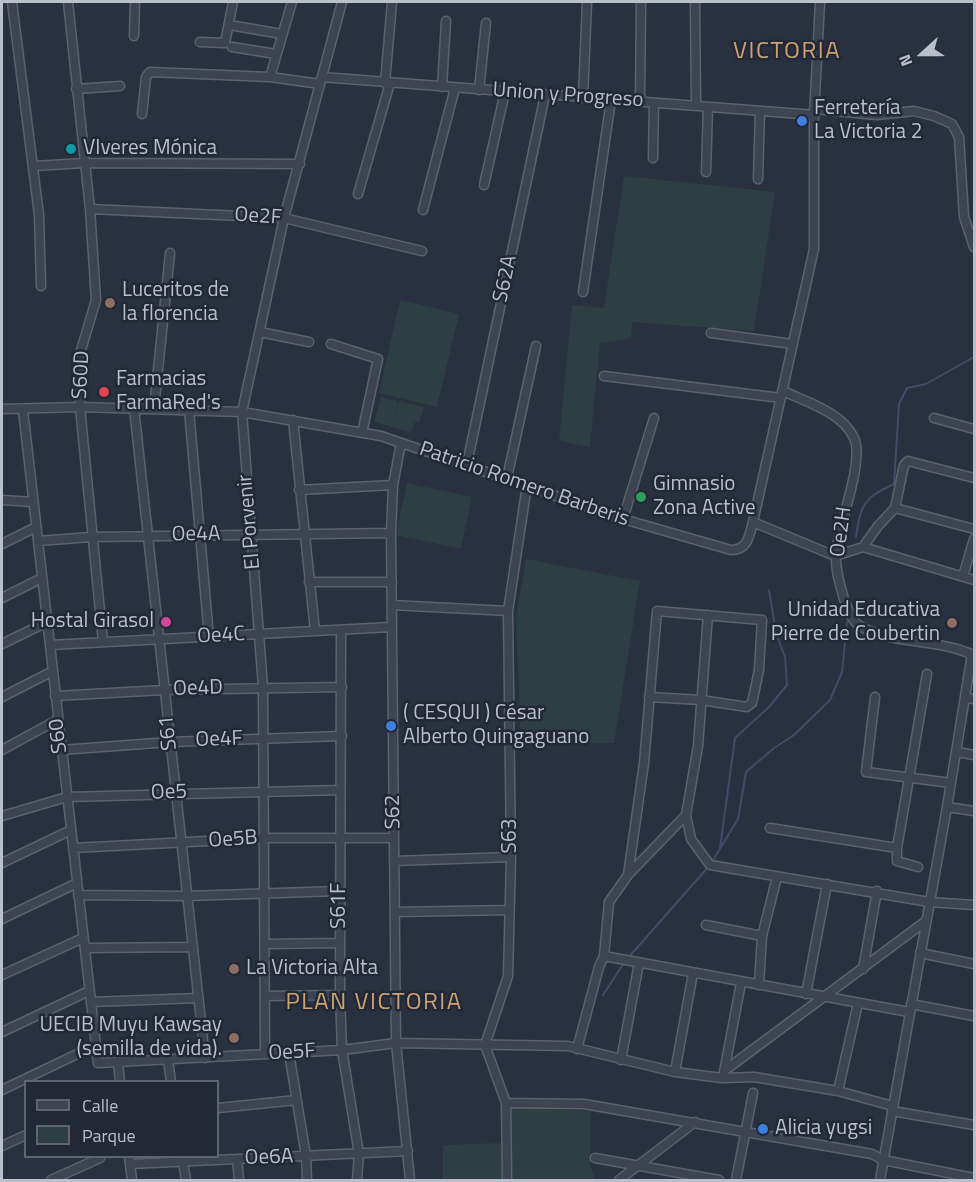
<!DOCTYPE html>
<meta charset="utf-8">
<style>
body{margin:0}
#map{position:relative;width:976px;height:1182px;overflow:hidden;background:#293140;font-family:"Titillium Web",sans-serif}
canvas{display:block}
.frame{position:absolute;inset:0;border:3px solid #babfca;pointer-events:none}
.legend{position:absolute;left:24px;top:1080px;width:195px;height:78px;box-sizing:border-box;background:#222836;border:2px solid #5f6471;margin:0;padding:8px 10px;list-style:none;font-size:18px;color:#babfca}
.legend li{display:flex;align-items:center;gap:12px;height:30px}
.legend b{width:30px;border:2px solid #5f6471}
.north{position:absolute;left:892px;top:24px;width:60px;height:60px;-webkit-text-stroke:4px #222836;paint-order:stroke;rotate:249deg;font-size:16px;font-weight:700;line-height:24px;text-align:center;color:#babfca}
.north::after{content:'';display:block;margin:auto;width:21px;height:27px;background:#babfca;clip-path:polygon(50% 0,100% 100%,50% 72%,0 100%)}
</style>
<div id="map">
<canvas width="976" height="1182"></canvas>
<div class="frame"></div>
<ul class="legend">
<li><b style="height:8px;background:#3d4350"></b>Calle</li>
<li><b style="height:16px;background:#2c3f42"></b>Parque</li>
</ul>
<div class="north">N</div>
</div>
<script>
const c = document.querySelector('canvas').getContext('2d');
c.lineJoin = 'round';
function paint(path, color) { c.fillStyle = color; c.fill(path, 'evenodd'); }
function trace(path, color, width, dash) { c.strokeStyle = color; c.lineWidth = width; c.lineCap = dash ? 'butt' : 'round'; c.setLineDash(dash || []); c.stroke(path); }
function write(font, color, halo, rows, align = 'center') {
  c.font = font + ' "Titillium Web",sans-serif'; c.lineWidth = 5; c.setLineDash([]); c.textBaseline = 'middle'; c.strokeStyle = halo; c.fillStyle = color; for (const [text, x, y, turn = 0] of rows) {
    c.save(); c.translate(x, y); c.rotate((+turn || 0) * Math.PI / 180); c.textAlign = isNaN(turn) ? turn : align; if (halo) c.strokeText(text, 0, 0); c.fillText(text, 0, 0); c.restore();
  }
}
paint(new Path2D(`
 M624,176L775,192L754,331L632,322L631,338L600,343L590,447L559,441L572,305L604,308Z
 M400,300L459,314L437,407L379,393Z
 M381,397L398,401L395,415L399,401L424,407L419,423L415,422L411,432L374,422Z
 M407,483L472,497L461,549L396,535Z
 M526,559L640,581L614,743L521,744L516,616Z
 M509,1107L591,1111L590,1165L595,1180H511Z
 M502,1143L503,1180H443V1145Z`), '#2c3f42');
trace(new Path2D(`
 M856,537C861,503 864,498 894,484L899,404L907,388L926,384L974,357
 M720,848L735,738L769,707L787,685L785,657L776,633L769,590
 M628,958L710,865L738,819L746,772L774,748L794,735L830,700L842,672L847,622
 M603,995L624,963`), '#414d68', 2);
const minor = new Path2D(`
 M12,2L39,215L41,286
 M68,2L90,209L96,300L79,357L80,407L103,642
 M695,2L696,106
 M235,26L282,34
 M134,36L135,2
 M200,42L225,43L233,2
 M232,47L276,54
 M270,77L292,2
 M322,77L814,115
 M385,83L392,2
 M442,87L446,21
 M76,89L120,86
 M479,90L486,23
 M583,98L587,2
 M640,102L641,2
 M814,109L877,115L914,111L934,116L952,124L959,137L964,217L974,247
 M142,114L146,77L150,72L270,77L320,84
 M653,158L654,103
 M34,166L84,163L300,164
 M706,172L708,107
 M758,179L760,111
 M484,185L505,92
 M358,194L390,83
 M90,209L284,218L422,251
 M423,210L455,88
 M583,292L611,100
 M260,332L309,342
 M711,333L793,344
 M331,344L378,359L362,433
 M604,376L781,398
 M783,391C807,402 843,413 854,438C865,461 838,525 836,554C835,569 840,585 844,599C847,607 852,622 860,626C886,642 924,640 953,648C960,649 967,653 974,655
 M134,408L205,1058
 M2,409L80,407L242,412L381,436L623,519L731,550C748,550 749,536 753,522L814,249V115L820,2
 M154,409L170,253
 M23,410L98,1063L342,1050L396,1043L568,1046L675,1072L722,1078L754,1077L838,1091L893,1106
 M189,410L209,637
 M934,418L974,429
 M293,420L315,631
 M401,443L393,485L391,533L396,1043L410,1180
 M467,464L545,95
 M507,478L536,346
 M299,490L393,485
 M2,500L33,502
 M895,508L904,465L908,461L974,478
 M623,519L654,418
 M753,522L835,556L863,547L878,526L895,508L974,529
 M38,541L91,537L391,533
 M2,544L36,527
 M863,547L974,580
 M963,576L974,539
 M309,582H392
 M2,598L42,578
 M392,605L508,611
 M341,630L340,995L342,1050L359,1154L357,1180
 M2,644L47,622
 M50,645L391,627
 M55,696L164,690L342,687
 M2,697L53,671
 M875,697L866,772L951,783
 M966,698L974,699
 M2,750L57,720
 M61,750L170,742L342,736
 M957,752L974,755
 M947,807L974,811
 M686,815L691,839L710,865L929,902L974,905
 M2,816L67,797L340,790
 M770,828L897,848
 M73,848L265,838H394
 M394,861L511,857
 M2,863L71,830
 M918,867L897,861V848L927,674
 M628,875L644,763L657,611L762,620L759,670L752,703L747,707L701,700L649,697
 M78,895L187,896L339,891
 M395,912L509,910
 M2,919L77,883
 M706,925L762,936
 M266,944L340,943
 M85,948L193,947
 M920,953L974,964
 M604,956L909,1012
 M863,969L877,891
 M2,975L83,938
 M759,985L762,936L777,877
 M806,994L827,884
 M265,996L340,995
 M91,1002L198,998
 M911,1004L974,1016
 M2,1032L89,991
 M577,1049L599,967L604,956L609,902L628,875L686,815L698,746L708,615
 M289,1053L306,1156L307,1180
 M265,1054L263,687L242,412L284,218L342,2
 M168,1060L171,1082
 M621,1060L639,963
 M118,1063L120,1082
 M724,1071L926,921
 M675,1072L693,973
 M724,1072L741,983
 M2,1090L96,1045
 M838,1091L858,1003
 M506,1103L584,1104L872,1154L883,1160L974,1178
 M218,1108L297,1100
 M892,1111L974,1125
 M2,1146L26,1135
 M129,1156L132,1180
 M182,1157L186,1180
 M595,1158L719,1180
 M237,1159L239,1180
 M130,1164L408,1151
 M51,1180L100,1158
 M507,1180L506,1103L485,1045L508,976L511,857L508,611L527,485
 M619,1180L695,1122
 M736,1180L753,1093
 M880,1180L947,807L972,654`);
trace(minor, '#5b616e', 11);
trace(minor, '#3d4350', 8);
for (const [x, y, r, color] of [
 [802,121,6,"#3f7fe0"],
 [71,149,6,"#0f9aa8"],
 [110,303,6,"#8d6e63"],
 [104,392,6,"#e0444e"],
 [641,497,6,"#2e9e5b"],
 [166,622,6,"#d1479c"],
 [952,623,6,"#8d6e63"],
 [391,726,6,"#3f7fe0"],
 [234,969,6,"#8d6e63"],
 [234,1038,6,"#8d6e63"],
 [763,1129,6,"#3f7fe0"]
]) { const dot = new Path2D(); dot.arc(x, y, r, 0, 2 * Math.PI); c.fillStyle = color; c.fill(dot); trace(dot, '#222836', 2); }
write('21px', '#babfca', '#222836', [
 ["Union y Progreso",568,96,4],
 ["Oe2F",258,217,4],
 ["S62A",506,279,-78],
 ["S60D",82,375,-87],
 ["Patricio Romero Barberis",524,485,19],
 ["El Porvenir",250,522,-95],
 ["Oe2H",842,532,-82],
 ["Oe4A",196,535,-1],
 ["Oe4C",221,636,-3],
 ["Oe4D",198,689,-2],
 ["S61",169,733,-96],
 ["S60",59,736,-97],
 ["Oe4F",219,740,-2],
 ["Oe5",169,793,-2],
 ["S62",394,812,-91],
 ["S63",511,836,-90],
 ["Oe5B",233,840,-4],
 ["S61F",340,906,-90],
 ["Oe5F",292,1053,-3],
 ["Oe6A",269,1158,-2]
]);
write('21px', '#babfca', '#222836', [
 ["Ferretería",814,109],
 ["La Victoria 2",814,133],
 ["VIveres Mónica",83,149],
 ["Luceritos de",122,291],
 ["la florencia",122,315],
 ["Farmacias",116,380],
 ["FarmaRed's",116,404],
 ["Gimnasio",653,485],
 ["Zona Active",653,509],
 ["Unidad Educativa",940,611,"right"],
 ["Pierre de Coubertin",940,635,"right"],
 ["Hostal Girasol",154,622,"right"],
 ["( CESQUI ) César",403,714],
 ["Alberto Quingaguano",403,738],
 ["La Victoria Alta",246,969],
 ["UECIB Muyu Kawsay",222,1026,"right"],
 ["(semilla de vida).",222,1050,"right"],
 ["Alicia yugsi",775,1129]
], 'left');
c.letterSpacing = '1.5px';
write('24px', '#cca373', '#222836', [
 ["VICTORIA",787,52],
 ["PLAN VICTORIA",374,1003]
]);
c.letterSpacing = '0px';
</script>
